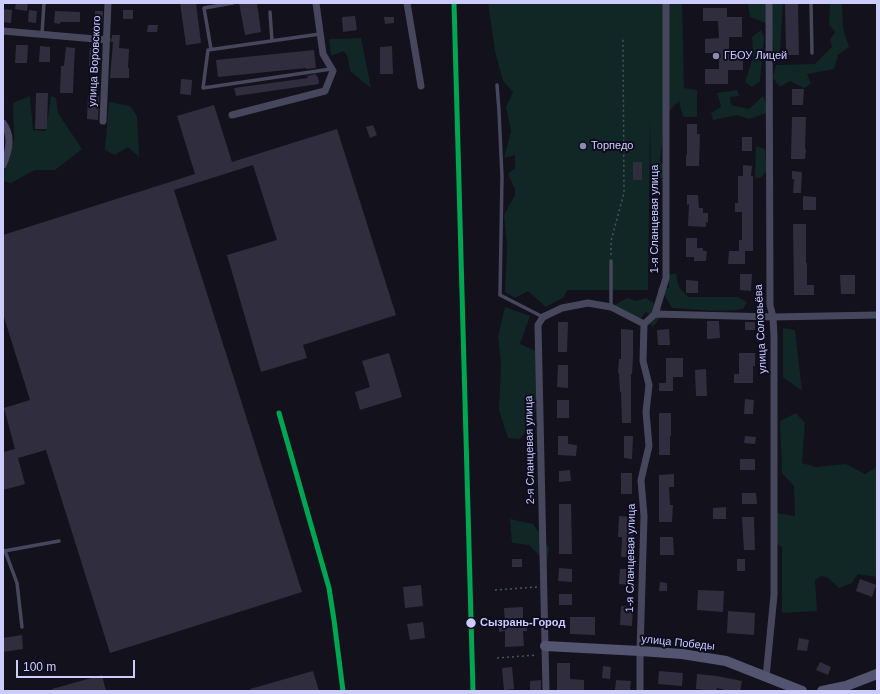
<!DOCTYPE html>
<meta charset="utf-8">
<style>
body{margin:0}
#map{position:relative;width:880px;height:694px;overflow:hidden;background:#12111c;font-family:Arial,sans-serif}
canvas{display:block}
.frame{position:absolute;inset:0;border:4px solid #cdccff;pointer-events:none}
.scale{position:absolute;left:16px;top:660px;width:119px;height:18px;box-sizing:border-box;border:2px solid #cdccff;border-top:0;padding-left:5px;font-size:12px;line-height:14px;white-space:nowrap;color:#cdccff;-webkit-text-stroke:3px #0e0d20;paint-order:stroke}
</style>
<div id="map">
<canvas width="880" height="694"></canvas>
<div class="frame"></div>
<div class="scale">100 m</div>
</div>
<script>
const c = document.querySelector('canvas').getContext('2d');
c.lineJoin = 'round';
function paint(path, color) { c.fillStyle = color; c.fill(path, 'evenodd'); }
function trace(path, color, width, dash) { c.strokeStyle = color; c.lineWidth = width; c.lineCap = dash ? 'butt' : 'round'; c.setLineDash(dash || []); c.stroke(path); }
function write(font, color, halo, rows, align = 'center') {
  c.font = font + ' Arial,sans-serif'; c.lineWidth = 4; c.setLineDash([]); c.textBaseline = 'middle'; c.strokeStyle = halo; c.fillStyle = color; for (const [text, x, y, turn = 0] of rows) {
    c.save(); c.translate(x, y); c.rotate((+turn || 0) * Math.PI / 180); c.textAlign = isNaN(turn) ? turn : align; if (halo) c.strokeText(text, 0, 0); c.fillText(text, 0, 0); c.restore();
  }
}
paint(new Path2D(`
 M488,3H682L684,88L697,90V117H683L679,101L665,115L660,162L668,169L663,178L651,176L650,120L648,290H567L564,297L546,307L528,291L515,298L505,292L507,246L504,215L515,195V189L508,174L515,168V155L504,158L511,131L506,107L513,92L503,81L495,51Z
 M748,3H783L780,52H774L771,25L750,17Z
 M830,3H842L843,28L849,47L838,55L834,69L807,74L811,84L804,88L790,81L780,87L773,78L776,65L815,64L832,47L830,40L835,32L829,25Z
 M761,30L764,37L760,81L752,87L745,82L753,57L752,37Z
 M361,38L371,88L350,71L348,58L344,51L331,56L329,39Z
 M737,90L739,96L730,97L731,105L749,109L763,96L770,112L749,119L737,115L713,120L711,113L721,107L717,93Z
 M30,96L33,130L46,131L51,96L56,98L58,113L82,149L55,170H35L11,183L3,181V175L14,140L13,103Z
 M109,102L130,106L137,116L139,157L128,147L115,155L105,150Z
 M756,146L765,149L767,171L760,178H755Z
 M668,274H676L679,287L688,297H738L747,302L743,309C719,313 696,309 672,308L665,296L658,294V287L669,288Z
 M627,298L636,301L646,298L662,309L661,316L653,327L649,323L650,316L646,311L641,319L611,307Z
 M505,307L530,316L520,344L536,351L538,389L534,422L520,439L508,438L499,410L501,363L498,337Z
 M783,328L795,330L802,391L783,377Z
 M796,413L805,423L802,463L816,467L846,464L865,474L877,467V577L858,574L852,583L839,588L828,578L822,576L815,580L817,611L782,613V547L774,542L777,513L795,516L794,486L782,473L780,421Z
 M510,519L533,524L549,548L547,563L529,545L512,543Z`), '#102725');
paint(new Path2D(`
 M16,3H28L27,11L15,9Z
 M180,3H196L201,43L186,45Z
 M239,3H257L261,32L245,35Z
 M785,3H798L799,55H786Z
 M703,8H727V17H742V37H729V53H743V70H728V84H705V69H719V53H705V39L719,38L718,21H703Z
 M3,9L12,10L11,23L3,22Z
 M29,10L37,11L36,23L28,22Z
 M123,10H133V19H123Z
 M55,11L80,12V22H60V24L54,23Z
 M95,11H103L102,26H95Z
 M355,16L357,30L343,32L342,17Z
 M384,17H394V23L385,24Z
 M148,25H158L157,32H147Z
 M112,35H120L119,48L129,49L128,68H129V78H110L113,42H111Z
 M16,45H28L27,63H15Z
 M40,46L50,47V62H39Z
 M392,46L393,74H380V47Z
 M66,47L75,48L74,66L73,93H60L61,66H64Z
 M90,48L100,49L99,69L89,68Z
 M314,50L316,68L306,69V68L218,77L216,60Z
 M316,74L317,77H318L319,84L236,96L234,88L308,78L307,76Z
 M181,79L192,80L191,95L180,94Z
 M792,89H804L803,105H792Z
 M36,93H48L47,129H35Z
 M88,95L99,96L98,120L87,119Z
 M214,105L232,162L337,129L396,315L303,345L307,358L261,372L227,255L277,240L253,165L174,190L302,592L110,653L46,450L18,458L25,484L3,490V452L15,449L4,408L30,400L3,314V235L195,174L177,116Z
 M792,117H806L805,149H806L805,159H791Z
 M687,124H697V134H700L699,166H686V155H687Z
 M373,125L377,135L370,138L366,127Z
 M742,137H752V151H742Z
 M633,162H642V180H633Z
 M743,165L752,166L751,176H753V251H745V264H728L729,251H739V240H742V212H735V203H738V176H743Z
 M792,171L802,172L801,193H793L794,179H792Z
 M687,195H698L699,208H703V213H708V223L706,222V227L688,226L689,204L687,205Z
 M803,196L816,197V210H803Z
 M793,224H806V263H807V285H814V295H794Z
 M686,238H697V248H703V251H707L706,261H694V257H686Z
 M740,274H752L751,291L740,290Z
 M840,275H855V294H841Z
 M686,280L698,281V293H686Z
 M707,321H719L720,338L707,339Z
 M558,322H568L567,352H558Z
 M745,322H755V330H745Z
 M621,329L633,330V358L632,374H631V423H622L621,392H620L619,373H618L619,359H621Z
 M669,329L670,345H658L657,330Z
 M389,353L402,397L360,410L355,392L370,387L362,361Z
 M739,353H755V366H753V383H734V374H739Z
 M666,358H683V377H673V391H659V383H666Z
 M558,365H568V388L557,387Z
 M706,369L707,396H696L695,370Z
 M745,399L754,400L753,414H744Z
 M557,400H569V418H557Z
 M659,413H671V436H670V455H659Z
 M558,436H568V444L577,445L576,456L558,455Z
 M624,436H633L632,459L624,458Z
 M745,436L756,437L755,444L744,443Z
 M740,459H755V470H740Z
 M570,470L571,481L559,482V471Z
 M621,473H632V494H621Z
 M674,474V487H669L670,505H673L672,522H659V475Z
 M742,493H756L757,504H742Z
 M559,504H571L572,554H559Z
 M726,507V519H713V508Z
 M619,516L634,517L632,557H621L622,537H618Z
 M742,517H754L755,550H744Z
 M660,537H673L674,555H660Z
 M512,559H522V567H512Z
 M737,559H745V571H737Z
 M559,568L572,569V582L558,581Z
 M620,569H632L631,585L619,584Z
 M860,579L876,585L872,597L856,591Z
 M660,582L667,583V591H659Z
 M421,585L423,606L405,608L403,587Z
 M698,590L724,591L723,612L697,610Z
 M559,594H572V605H559Z
 M621,606L633,607L632,626L620,625Z
 M523,607V624H527V631H523L524,646L505,647V631L499,632V623H505L504,608Z
 M728,611L755,613L754,635L727,633Z
 M570,617H595V635L570,634Z
 M423,622L425,638L410,640L407,624Z
 M22,635L23,649L3,652V638Z
 M799,638L809,640L807,651L797,650Z
 M820,662L831,667L828,675L816,670Z
 M557,663H570V679L584,680V691H557Z
 M603,666L611,667L610,679L602,678Z
 M512,667L514,689L504,690L502,668Z
 M313,671L319,691H250V689Z
 M659,671L683,673L682,686L658,684Z
 M697,674L717,676L742,681L740,691H729L717,688L716,691L696,689Z
 M102,675L106,691H52V689Z
 M541,680V691H530V681Z
 M616,680L631,681L630,691H615Z`), '#302e3e');
trace(new Path2D(`
 M611,255V241L624,193L623,39
 M495,590L537,587
 M497,658L537,655`), '#475762', 1.5, [2, 3]);
trace(new Path2D(`
 M811,3L812,53
 M270,12L272,41
 M42,34L44,3
 M320,34L208,50L203,88L331,69
 M211,49L204,8L233,3
 M497,85L499,111L502,177L500,295L543,317
 M611,307V261
 M4,551L59,541
 M5,551L17,583L22,627`), '#46475c', 3.5);
trace(new Path2D(`
 M407,3L421,86
 M3,31L107,40
 M232,115L325,91L333,71L323,54L316,3
 M103,121L108,3
 M3,123C13,136 9,152 3,165
 M655,314L773,317L877,315
 M766,677L774,595V336L773,317L770,305L769,3
 M546,691L538,325L543,317L562,308L588,303L611,307L644,324
 M640,691V651L644,516L641,480L649,446L646,412L649,385L643,361L644,324L655,314L666,278V3`), '#46475c', 7);
trace(new Path2D(`
 M545,646L640,651L682,654L726,661L802,691
 M822,691L846,686L877,674`), '#535470', 10);
trace(new Path2D(`
 M454,3L473,691
 M279,413L329,588L334,620L343,691`), '#00a651', 5);
for (const [x, y, r, color] of [
 [716,56,4,"#8c8bb0"],
 [583,146,4,"#8c8bb0"],
 [471,623,5.5,"#cdccff"]
]) { const dot = new Path2D(); dot.arc(x, y, r, 0, 2 * Math.PI); c.fillStyle = color; c.fill(dot); trace(dot, '#0e0d20', 1.5); }
write('11px', '#cdccff', '#0e0d20', [
 ["ГБОУ Лицей",724,56],
 ["Торпедо",591,146]
], 'left');
write('11px', '#cdccff', '#0e0d20', [
 ["улица Воровского",95,61,-87],
 ["1-я Сланцевая улица",655,219,-90],
 ["улица Соловьёва",761,329,-93],
 ["2-я Сланцевая улица",530,450,-91],
 ["1-я Сланцевая улица",631,558,-89],
 ["улица Победы",678,643,6]
]);
write('bold 11px', '#cdccff', '#0e0d20', [
 ["Сызрань-Город",480,623]
], 'left');
</script>
